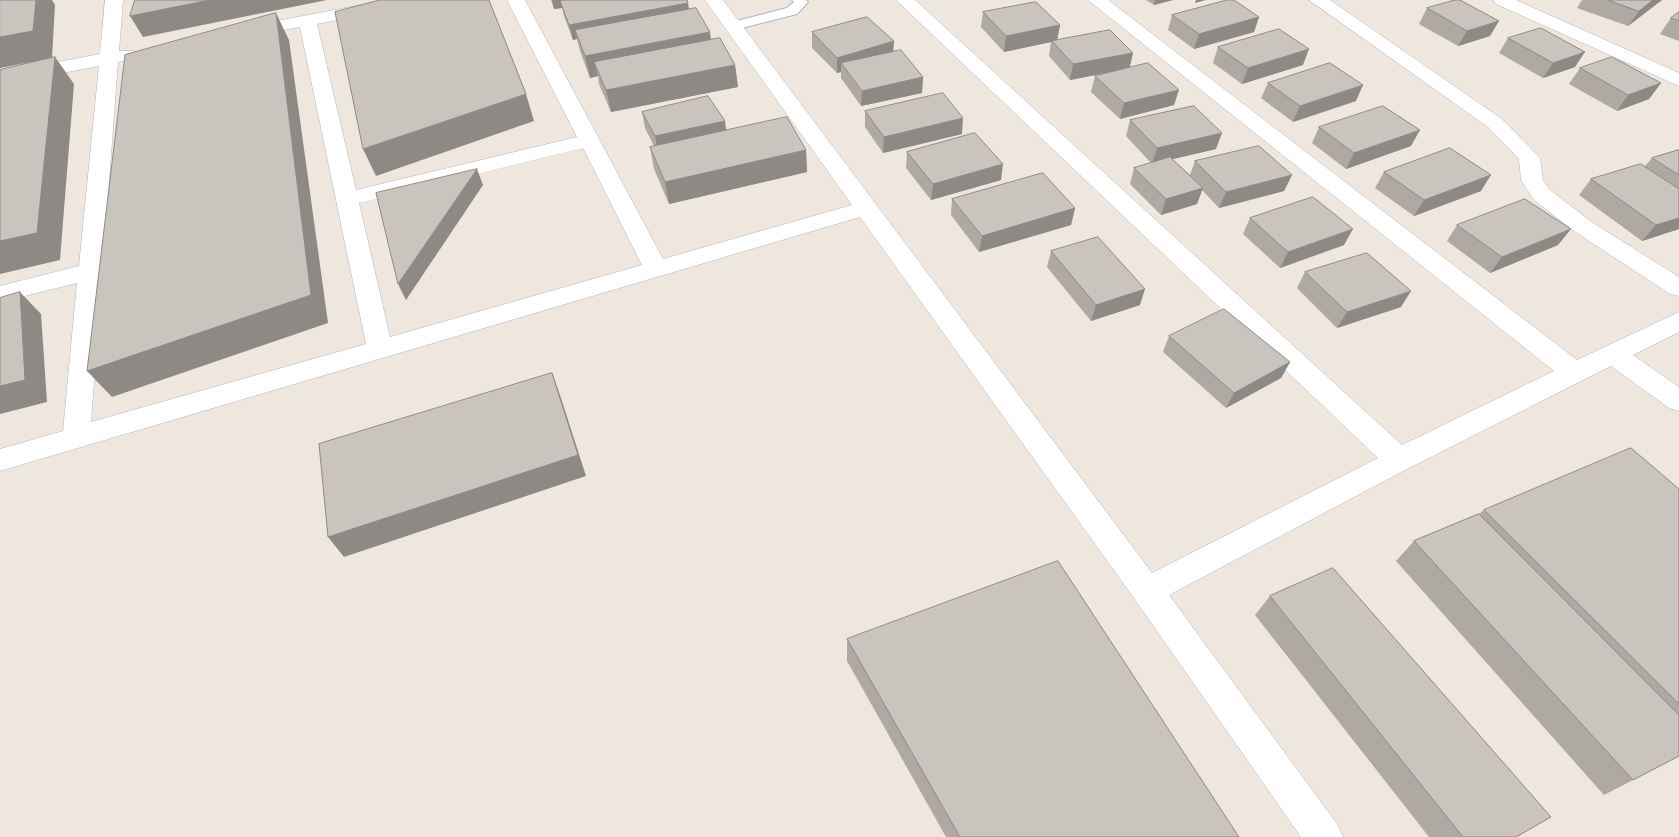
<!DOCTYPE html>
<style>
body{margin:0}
canvas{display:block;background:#efe7de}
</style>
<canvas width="1679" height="837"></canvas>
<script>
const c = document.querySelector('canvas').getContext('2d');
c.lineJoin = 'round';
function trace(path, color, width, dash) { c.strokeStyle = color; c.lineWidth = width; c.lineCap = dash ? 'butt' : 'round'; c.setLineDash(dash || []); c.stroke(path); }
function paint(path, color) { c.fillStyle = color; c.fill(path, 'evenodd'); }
const service = new Path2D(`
 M792,0H806L808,2L797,14L734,30L727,26L729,23L787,8L794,2Z`);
const minor = new Path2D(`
 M105,0H123L119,51H133L135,55L133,59L118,62L91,422L366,344L300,27L245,37L239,36L236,32L239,28L245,27L387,0H424L421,4L415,5L317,24L356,190L577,137L507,0H525L663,259L852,205L705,0H723L1152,573L1378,458L896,0H915L1402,445L1554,371L1088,0H1108L1577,360L1679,312V332L1633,355L1679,387V411L1669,408L1611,366L1409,468L1169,595L1337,824L1343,837H1301L1136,601L860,217L0,471V449L63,431L77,283L0,302V286L79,266L99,66L0,85V73L100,54ZM583,148L642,265L390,337L359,203Z
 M1309,0H1330L1502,119L1540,158L1543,180L1550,190L1593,223L1679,277V296L1670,294L1577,233L1534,200L1521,180L1519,159L1488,127Z
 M1493,0H1516L1679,73V86L1496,4Z`);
trace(service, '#b2b5c1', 2);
trace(minor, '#b2b5c1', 1);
paint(service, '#fff');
paint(minor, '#fff');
paint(new Path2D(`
 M551,0H687L689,9L711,39L735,65L738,87L611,112L599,84L598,76L590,78L580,51L577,39L573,40L564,16L562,8L554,9Z
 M1146,0H1173L1154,5Z
 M1582,0H1662L1628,26L1577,8Z
 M1427,8L1490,36L1458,46L1419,24Z
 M983,12L1060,25L1057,40L1133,53L1130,68L1174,105L1120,119L1091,92L1095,76L1118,71L1070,80L1049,56L1051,42L1004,52L981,27Z
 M1679,12V41L1660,34L1671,18Z
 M1172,15L1259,17L1254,32L1194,49L1168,30Z
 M812,32L893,51L923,77L922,93L861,106L841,78V72L837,73L812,48Z
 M1508,38L1575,67L1543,78L1499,53Z
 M1218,47L1303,65L1242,84L1213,63Z
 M1580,68L1661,83L1649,99L1617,111L1569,84Z
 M1268,83L1356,101L1293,122L1261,98Z
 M865,111L962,134L883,153L865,127Z
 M642,112L726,130L806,150L807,172L669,204L654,169L650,147L654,146L645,128Z
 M1130,120L1216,149L1172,159L1190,175L1195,161L1292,175L1284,191L1219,208L1202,190L1197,204L1161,215L1130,184L1134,168L1151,163L1126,136Z
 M1319,127L1411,146L1346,169L1312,143Z
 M1679,150V229L1642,241L1579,195L1591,179L1644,167L1652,158Z
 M907,152L1001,180L931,200L906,168Z
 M1384,172L1481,191L1414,216L1375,188Z
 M952,199L1075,208L1071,225L979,252L951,215Z
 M1250,218L1344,245L1280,268L1243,234Z
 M1457,225L1558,245L1490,273L1447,241Z
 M1051,251L1140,305L1091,321L1047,267Z
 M1305,272L1401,307L1337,328L1297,288Z
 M1169,336L1290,362L1281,378L1226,408L1163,352Z
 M1679,489V756L1633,780L1604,795L1396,561L1414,541L1479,514L1484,510Z
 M1270,596L1516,837H1429L1255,615Z
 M847,639L1239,837H946L847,661Z`), '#aea9a3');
paint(new Path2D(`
 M36,0H52L55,5L52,58L0,68V37Z
 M210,0H327L143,37L130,16Z
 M552,0H608L560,1L562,8L554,9Z
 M1155,0H1173L1154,5Z
 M1196,0H1206L1195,3Z
 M1653,0H1662L1628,26L1639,11Z
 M688,3L690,18L575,30L577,39L573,40L569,25Z
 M276,13L289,40L328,323L112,397L87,371Z
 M1259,17L1254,32L1194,49L1199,34Z
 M1499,21L1490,36L1458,46L1467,31Z
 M1060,25L1057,41H1052L1051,42L1004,52L1006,36Z
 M710,32L713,54L594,62L598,76L590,78L585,56Z
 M894,41L893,57L841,63V72L837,73V58Z
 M1309,49L1303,65L1242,84L1248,68Z
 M1585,52L1575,67L1543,78L1553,63Z
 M1133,53L1129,68L1070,80L1073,64Z
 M55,57L74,84L60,260L0,274V241Z
 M735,65L738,87L611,112L606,90Z
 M923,77L922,93L861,106L862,91Z
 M1661,83L1649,99L1617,111L1628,95Z
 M1363,85L1356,101L1293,122L1300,106Z
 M1179,90L1174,105L1120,119L1124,103Z
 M526,94L534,121L376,176L363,149Z
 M963,118L962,134L883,153L884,137Z
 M725,121L727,137L658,152L655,136Z
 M1420,130L1411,146L1346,169L1354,153Z
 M1222,133L1216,149L1152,164L1157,148Z
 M806,150L807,172L669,204L665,182Z
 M1003,164L1001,180L931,200L933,184Z
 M477,169L483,185L406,300L398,284Z
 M1292,175L1284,191L1219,208L1226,192Z
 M1491,175L1481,191L1414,216L1424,200Z
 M1203,188L1197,204L1161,215L1166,199Z
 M1075,208L1071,225L979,252L982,236Z
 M1679,218V229L1642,241L1656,225Z
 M1353,229L1344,245L1280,268L1288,252Z
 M1571,229L1558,245L1490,273L1502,257Z
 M1145,289L1140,305L1091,321L1096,305Z
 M1411,291L1401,307L1337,328L1347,312Z
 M20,292L41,314L47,402L0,414V386Z
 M1290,362L1281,378L1226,408L1234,393Z
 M552,373L560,395L586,476L344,557L328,537Z`), '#8d8985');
const building = new Path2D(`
 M0,0H36L33,31L0,37Z
 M135,0H210L130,16Z
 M380,0H489L526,94L363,149L335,12Z
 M564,0H687L688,3L569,25L560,1Z
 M1227,0H1234L1259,17L1199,34L1172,15Z
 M1455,0H1460L1499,21L1467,31L1427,8Z
 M1608,0H1653L1639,11Z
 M1036,2L1060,25L1006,36L983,12Z
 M696,8L710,32L585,56L575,30Z
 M1679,12V21L1671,18Z
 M276,13L311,295L87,371L125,55Z
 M867,17L894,41L837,58L812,32Z
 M1541,28L1585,52L1553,63L1508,38Z
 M1279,29L1309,49L1248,68L1218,47Z
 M1110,30L1133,53L1073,64L1052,41Z
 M720,38L735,65L606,90L594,62Z
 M901,50L923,77L862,91L841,63Z
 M55,57L37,233L0,241V70Z
 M1612,57L1661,83L1628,95L1580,68Z
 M1148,63L1179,90L1124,103L1095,76Z
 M1330,63L1363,85L1300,106L1268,83Z
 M943,93L963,118L884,137L865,111Z
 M708,96L725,121L655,136L642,112Z
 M1194,106L1222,133L1157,148L1130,120Z
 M1383,106L1420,130L1354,153L1319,127Z
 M787,117L806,150L665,182L650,147Z
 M975,133L1003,164L933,184L907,152Z
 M1259,146L1292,175L1226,192L1195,161Z
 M1450,148L1491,175L1424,200L1384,172Z
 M1679,150V175L1652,158Z
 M1170,157L1203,188L1166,199L1134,168Z
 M1641,164L1679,189V218L1656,225L1591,179Z
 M477,169L398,284L376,193Z
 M1043,173L1075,208L982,236L952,199Z
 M1313,197L1353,229L1288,252L1250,218Z
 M1525,199L1571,229L1502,257L1457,225Z
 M1098,237L1145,289L1096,305L1051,251Z
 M1367,253L1411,291L1347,312L1305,272Z
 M20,292L25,380L0,386V298Z
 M1224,309L1290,362L1234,393L1169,336Z
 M552,373L578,455L328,537L319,444Z
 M1631,448L1679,489V704L1484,510Z
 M1479,514L1679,715V756L1633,780L1414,541Z
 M1058,561L1239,837H960L847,639Z
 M1333,568L1551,817L1516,837H1463L1270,596Z`);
paint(building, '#cac4be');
trace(building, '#8d8985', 1);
</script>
